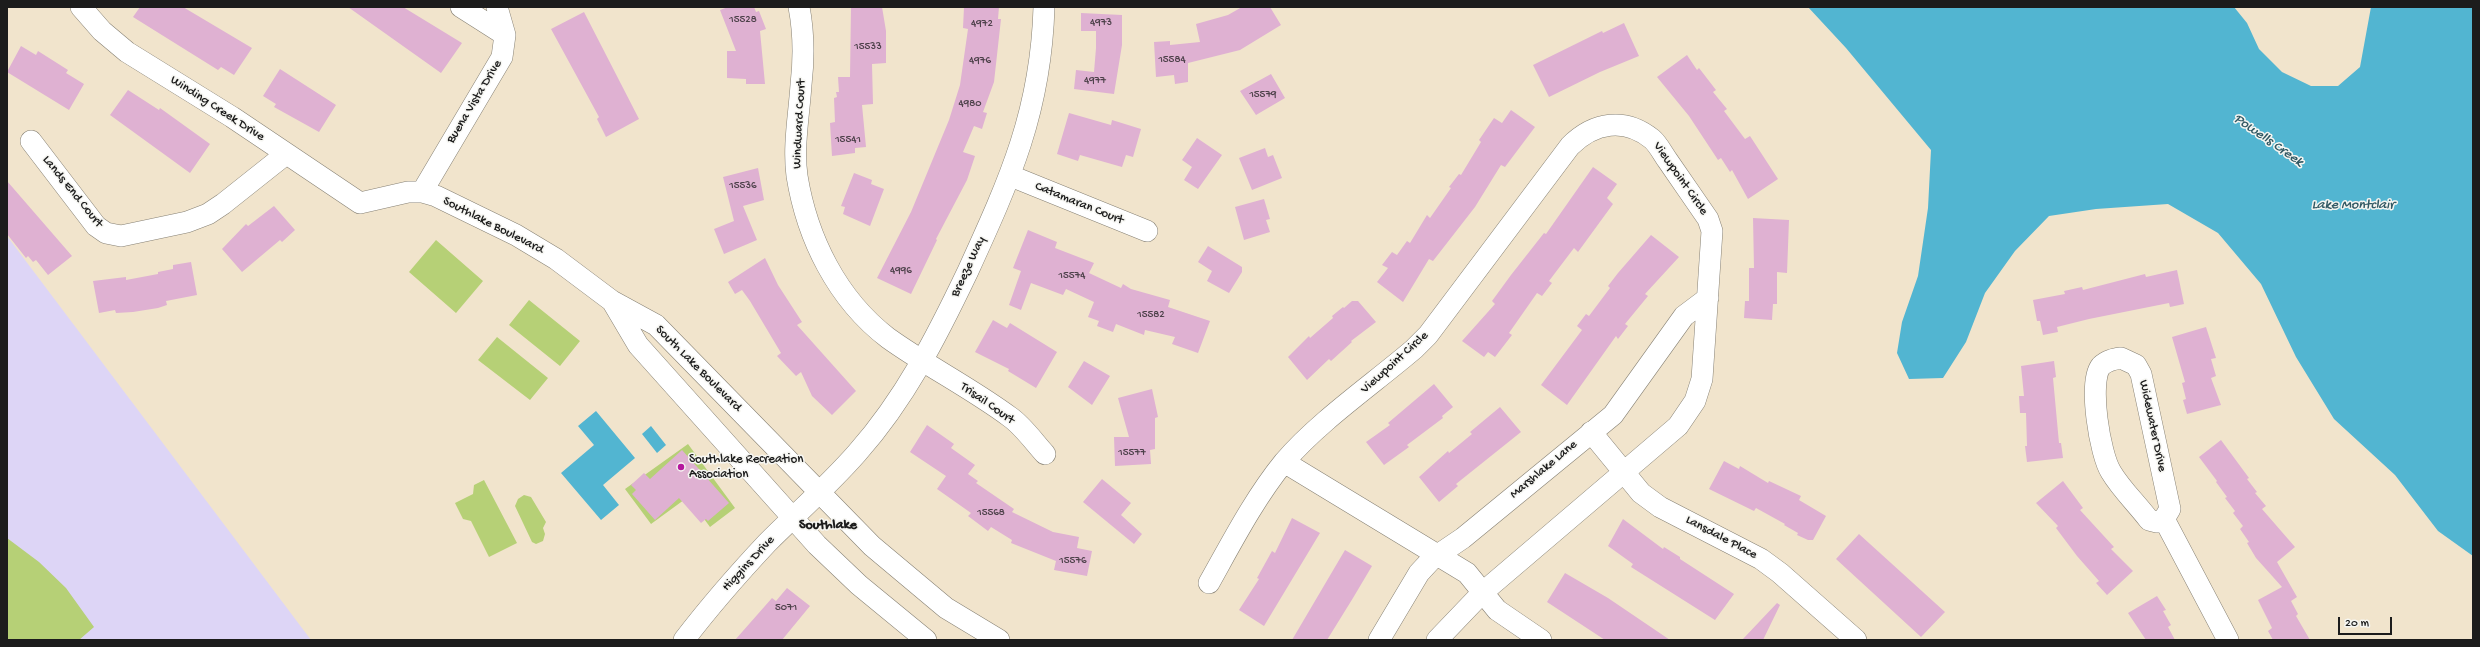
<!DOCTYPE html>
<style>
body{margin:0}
#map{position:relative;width:2480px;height:647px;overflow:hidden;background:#f1e4cc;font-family:"Gochi Hand",sans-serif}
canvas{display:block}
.frame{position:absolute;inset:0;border:8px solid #1c1c1c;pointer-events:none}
.scale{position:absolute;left:2338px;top:617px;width:54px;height:18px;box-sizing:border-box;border:2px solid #1c1c1c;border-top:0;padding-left:5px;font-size:12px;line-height:14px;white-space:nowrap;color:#1c1c1c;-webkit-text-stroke:3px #f6f6f2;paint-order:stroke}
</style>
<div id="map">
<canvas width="2480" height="647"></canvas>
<div class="frame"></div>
<div class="scale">20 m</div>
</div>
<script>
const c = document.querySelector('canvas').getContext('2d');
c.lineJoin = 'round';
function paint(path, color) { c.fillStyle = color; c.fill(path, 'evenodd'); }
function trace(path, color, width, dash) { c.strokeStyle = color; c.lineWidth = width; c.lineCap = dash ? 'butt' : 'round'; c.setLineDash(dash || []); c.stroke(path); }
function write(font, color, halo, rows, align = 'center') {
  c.font = font + ' "Gochi Hand",sans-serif'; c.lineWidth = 3; c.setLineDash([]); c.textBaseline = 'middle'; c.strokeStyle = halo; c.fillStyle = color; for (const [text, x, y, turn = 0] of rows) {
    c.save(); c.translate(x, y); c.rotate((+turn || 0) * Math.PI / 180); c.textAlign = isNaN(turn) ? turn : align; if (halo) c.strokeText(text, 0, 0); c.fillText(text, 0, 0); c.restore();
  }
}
paint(new Path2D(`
 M7,236L311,640H7Z`), '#ddd5f6');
paint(new Path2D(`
 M436,240L483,281L456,313L409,272Z
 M529,300L580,341L560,366L509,325Z
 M497,337L548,378L530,400L478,360Z
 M688,444L735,508L710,527L688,497L651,524L625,489Z
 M484,480L517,543L489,557L471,521L463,519L455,503L473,494L474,485Z
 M524,495L531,497L546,522L543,528L545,534L543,541L536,544L532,542L515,506L518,499Z
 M7,538L39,562L66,588L94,627L79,640H7Z`), '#b6d076');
paint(new Path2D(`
 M1808,7H2234L2247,23L2259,49L2282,72L2311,86H2338L2360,67L2371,7H2473V556L2438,531L2395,475L2334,419L2296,357L2261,284L2218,233L2168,204L2096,209L2049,216L2015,251L1985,293L1966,342L1943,378L1909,379L1897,353L1902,322L1918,276L1928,208L1931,150L1846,48Z
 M596,411L635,458L603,485L619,505L601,520L561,473L594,445L578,426Z
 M651,426L666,445L657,453L642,434Z`), '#52b5d1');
paint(new Path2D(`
 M140,7H183L252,48L234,75L221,67L218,70L133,17Z
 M348,7H403L462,43L441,73Z
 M728,7H754L756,12L759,11L766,29L760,31L765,84H746V79L727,78V51H736L720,10Z
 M851,7H882L886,31V63L872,64L873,104L862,105L866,147L855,148V153L832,156L830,123L835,122L834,98L837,97L836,92H839L838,77H850Z
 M964,7H999L998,19H1001L994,82L983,112L987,113L982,129L974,126L963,152L975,156L967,180L936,239L937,240L911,294L877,278L911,212L949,120L960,85L968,29L963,28Z
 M1242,7H1270L1281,25L1240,50L1188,63V82L1175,84L1174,75L1156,77L1154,42L1170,41V45L1200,42L1196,24L1228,15Z
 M584,12L639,119L606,137L597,119L599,117L551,29Z
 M1081,13L1122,15V45L1114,94L1074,89L1076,70L1094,72L1096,48V31H1081Z
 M1624,23L1639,56L1600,72L1549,97L1533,65L1602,31L1603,33Z
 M21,46L36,55L38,51L68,70L66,73L84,84L69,110L7,72Z
 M1687,55L1697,70L1699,68L1716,90L1713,92L1727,109L1724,111L1745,139L1750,136L1778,179L1748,199L1732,170L1730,172L1721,158L1718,160L1689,116L1657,77Z
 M280,69L336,105L319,132L274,107L276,104L263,96Z
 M1271,74L1285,98L1256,115L1240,91Z
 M128,90L159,110L160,108L210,144L190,173L110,115Z
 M1511,110L1535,127L1505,167L1501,165L1475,207L1433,261L1429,259L1403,302L1377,282L1388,268L1382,265L1392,252L1397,255L1407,241L1410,243L1427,215L1430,218L1451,188L1449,187L1459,174L1461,175L1481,142L1479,140L1494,118L1502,123Z
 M1069,113L1111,125L1112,120L1141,129L1133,157L1126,155L1122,167L1080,155L1078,161L1057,154Z
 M1197,138L1222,155L1198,189L1184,180L1192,167L1182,160Z
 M1265,148L1268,157L1273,155L1282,178L1252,190L1239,158Z
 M1593,167L1617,184L1607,198L1613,204L1578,252L1574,248L1549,281L1552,283L1542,296L1537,293L1509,333L1512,335L1495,357L1488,352L1484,357L1462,341L1495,304L1492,301L1511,275L1544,233L1546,234Z
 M758,168L764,200L743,206L757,240L724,254L714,229L734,221L723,177Z
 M854,173L872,180L871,184L884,189L870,226L843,214L845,207L841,206Z
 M7,181L72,256L48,275L36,260L33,262L28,256L26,258L7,234Z
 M1264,199L1270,219L1266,220L1270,232L1244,240L1235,207Z
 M274,206L295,230L282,242L280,240L242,272L222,249L246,224L248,226Z
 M1753,218L1789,220L1787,273L1777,272V304H1773L1772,320L1744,318L1745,301H1749V268H1754Z
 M1028,230L1057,242L1055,248L1094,263L1089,273L1121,288L1123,284L1131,289L1170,300L1168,307L1210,321L1198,353L1172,344L1175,337L1145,330L1144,335L1116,324L1113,332L1097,326L1099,321L1088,317L1094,302L1066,289L1063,295L1031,283L1021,310L1009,305L1021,271L1013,268Z
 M1651,235L1679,257L1645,294L1648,296L1625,324L1628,326L1618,339L1616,336L1567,405L1541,385L1582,330L1577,326L1586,314L1589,316L1610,288L1608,286L1618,273Z
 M1208,246L1242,267V272L1229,293L1207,281L1212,271L1198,262Z
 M765,258L778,285L802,322L797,325L856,391L832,415L812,396L801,372L796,376L777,356L781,353L750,301L742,290L735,294L728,282Z
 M191,262L197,295L166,301L167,305L158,308L133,312L116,313L115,310L99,313L93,281L126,277V280L158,274V272L173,269V265Z
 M2177,270L2184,304L2170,307L2169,303L2089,319L2057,327L2058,332L2043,335L2040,321H2037L2033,300L2065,294L2064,291L2082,287L2083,290L2145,274L2146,277Z
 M1352,301H1358L1376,322L1351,341L1352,342L1331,361L1329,359L1307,380L1288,357L1309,336L1310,338L1333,318L1332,316L1343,307L1344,308Z
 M993,320L1007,328L1010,323L1057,352L1036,388L1008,371L1009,369L975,352Z
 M2206,327L2216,358L2211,359L2216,376L2211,378L2221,405L2187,414L2183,400L2186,399L2182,383L2185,382L2172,337Z
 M1084,361L1110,376L1092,405L1068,387Z
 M2054,361L2056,377L2053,378L2059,443H2061L2063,458L2027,462L2025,446H2027L2026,413H2020L2019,396H2024L2021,366Z
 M1434,384L1453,407L1442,416L1443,418L1407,445L1409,447L1384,465L1366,442L1390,425L1388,423Z
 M1152,389L1158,417L1155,418V449L1150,450L1151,464L1115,466L1114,437H1129L1118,398Z
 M1500,407L1521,432L1456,484L1458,486L1439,502L1419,477L1448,451L1449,453L1472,434L1470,432Z
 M927,425L954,444L951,448L975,465L968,474L978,481L976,483L1014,509L1012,512L1053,532L1079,537L1077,548L1092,551L1087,576L1054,570L1056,561L1011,543L1012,540L991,527L988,531L968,516L971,513L937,489L946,476L910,452Z
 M2221,440L2249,478L2247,479L2257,492L2255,493L2266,506L2262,509L2295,547L2277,562L2297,597L2291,601L2298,614L2296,616L2310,640H2273L2268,631L2272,628L2258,600L2282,587L2256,558L2247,543L2249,542L2240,529L2243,526L2233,513L2235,511L2225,498L2227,497L2216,482L2217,481L2199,457Z
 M682,450L729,503L708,521L706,519L701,523L679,498L655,520L632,494L636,490L631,485L644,473L650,479Z
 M1724,461L1739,469L1740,466L1768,483L1769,481L1801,496L1799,500L1826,516L1813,540H1808L1797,535L1798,533L1784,525L1785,524L1756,508L1754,511L1709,489Z
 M1102,479L1131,503L1121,515L1142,534L1134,544L1083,502Z
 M2063,481L2083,508L2080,510L2114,547L2111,549L2133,571L2107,595L2096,583L2099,581L2077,556L2056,528L2058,526L2036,503Z
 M1292,518L1320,533L1264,626L1239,610L1259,579L1257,578L1272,551L1275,553Z
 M1623,519L1663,549L1664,547L1680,557V559L1734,594L1715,620L1631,567L1633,564L1608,546Z
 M1859,534L1945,612L1921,637L1836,559Z
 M1345,550L1372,566L1353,598L1327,640H1292Z
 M1565,573L1608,598L1670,640H1605L1547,602Z
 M787,588L810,606L782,640H735L772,598L776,601Z
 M2157,596L2166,610L2163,611L2171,625L2168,627L2175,640H2146L2128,613Z
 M1777,603L1780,605L1763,640H1742Z`), '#dfb1d2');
const minor = new Path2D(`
 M81,7L102,31L127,52L232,117L360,203L408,192H422L436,196L516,235L556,259L612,301L656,325L872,546L946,608L999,640
 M461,7L505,35
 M799,7C804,33 804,59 801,85C799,115 793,146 797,176C807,238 837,299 888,338C927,366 971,388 1010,417C1023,426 1034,442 1045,454
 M31,141L96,226L106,233L121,236L187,222L208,214L223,204L286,154
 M1011,176L1147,231
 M422,192L502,57L505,35L497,7
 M612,301L638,345L817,545L859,585L926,640
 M2121,358L2136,365L2141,374L2170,509L2164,519L2157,522L2149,520C2137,504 2121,489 2111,472C2100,455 2088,382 2101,366C2107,360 2114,359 2121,358Z
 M1591,432L1641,493L1660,507L1761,559L1780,573L1856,640
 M1284,462L1467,573L1497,610L1541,640
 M2164,519L2228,640
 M1209,583C1232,542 1254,499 1284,462C1318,422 1373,384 1414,349L1428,335L1570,146C1594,122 1625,117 1652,139C1658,144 1663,154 1668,161C1681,180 1695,200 1708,219L1712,231L1702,379L1695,401L1678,426L1482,593L1437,640
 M684,640C710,606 738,574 767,543C797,513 829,485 857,453C905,399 937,336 968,271C1010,179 1041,111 1044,7
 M1379,640L1419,573L1432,559L1463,538L1613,415L1684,316L1708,298`);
trace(minor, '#868074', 22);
trace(minor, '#fff', 21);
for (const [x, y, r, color] of [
 [681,467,4,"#b5179e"]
]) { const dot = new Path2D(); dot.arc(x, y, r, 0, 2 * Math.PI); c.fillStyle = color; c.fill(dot); trace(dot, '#f6f6f2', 1.5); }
write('11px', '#4d414a', null, [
 ["15528",743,20],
 ["4973",1101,23],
 ["4972",982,24],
 ["15533",868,47],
 ["15584",1172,60],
 ["4976",980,61],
 ["4977",1095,81],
 ["15579",1263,95],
 ["4980",970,104],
 ["15541",848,140],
 ["15536",743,186],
 ["4996",901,271],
 ["15574",1072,276],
 ["15582",1151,315],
 ["15577",1132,453],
 ["15568",991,513],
 ["15576",1073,561],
 ["5071",786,608]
]);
write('13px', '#1c1c1c', '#f6f6f2', [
 ["Buena Vista Drive",475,102,-59],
 ["Winding Creek Drive",217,109,33],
 ["Windward Court",800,124,-87],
 ["Viewpoint Circle",1680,179,55],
 ["Lands End Court",72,192,51],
 ["Catamaran Court",1079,204,22],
 ["Southlake Boulevard",493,226,27],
 ["Breeze Way",969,267,-65],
 ["Viewpoint Circle",1395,363,-42],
 ["South Lake Boulevard",698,369,45],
 ["Trisail Court",987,404,35],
 ["Widewater Drive",2152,426,78],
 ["Marshlake Lane",1544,470,-40],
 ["Lansdale Place",1721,538,28],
 ["Higgins Drive",749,564,-47]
]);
write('13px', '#1c1c1c', '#f6f6f2', [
 ["Southlake Recreation",689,460],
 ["Association",689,475]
], 'left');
write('italic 14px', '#325964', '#f6f6f2', [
 ["Powells Creek",2268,141,35],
 ["Lake Montclair",2353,206]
]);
write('bold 14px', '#1c1c1c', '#f6f6f2', [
 ["Southlake",828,526]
]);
</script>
